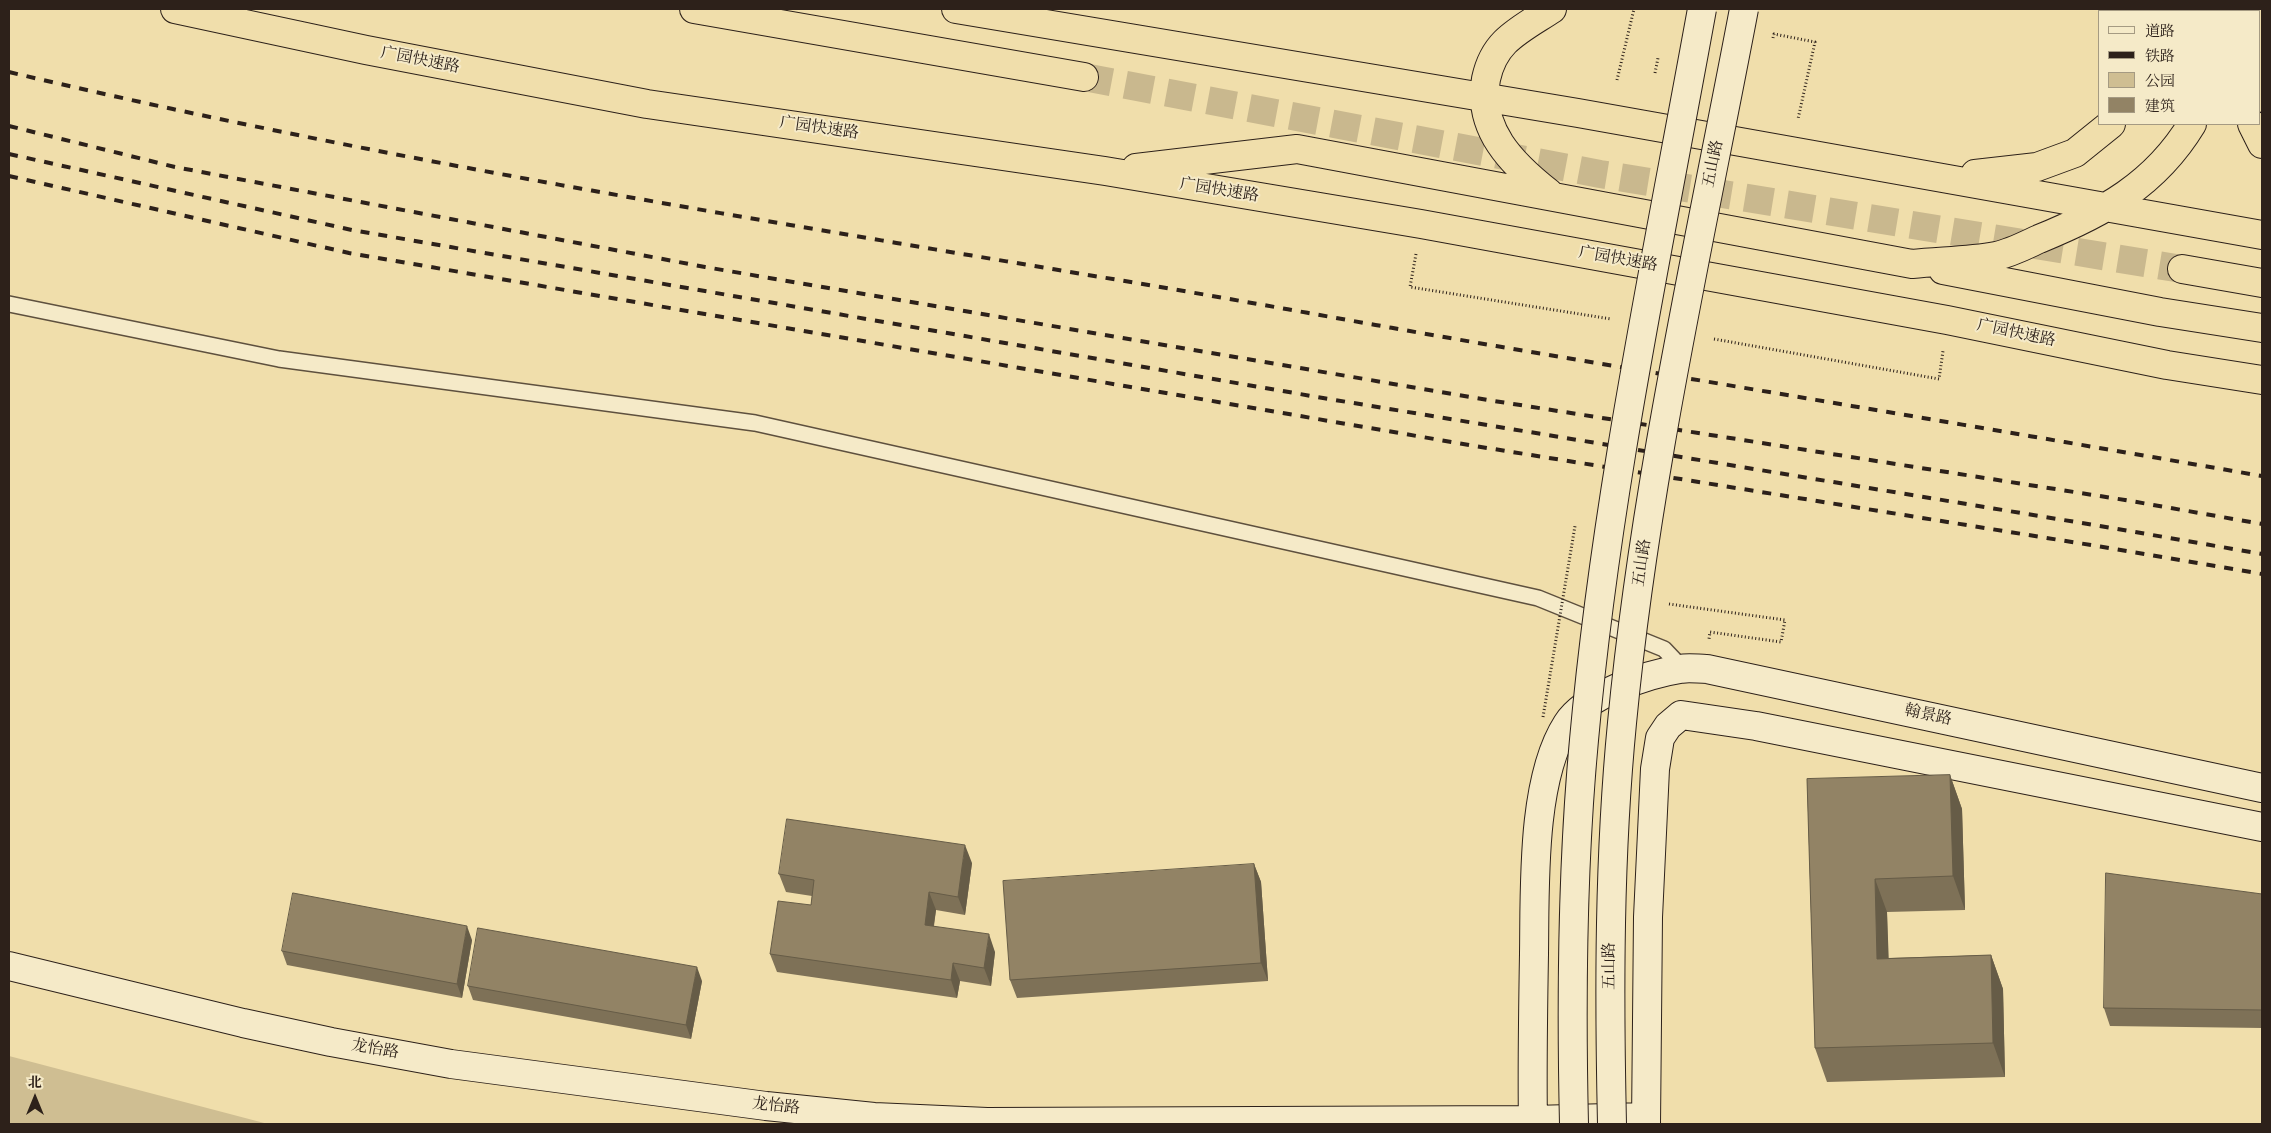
<!DOCTYPE html>
<meta charset="utf-8">
<style>
body{margin:0}
#map{position:relative;width:2271px;height:1133px;overflow:hidden;background:#f0deab;font-family:"IM FELL Double Pica","Noto Serif SC",serif}
canvas{display:block}
.frame{position:absolute;inset:0;border:10px solid #2d211a;pointer-events:none}
.legend{position:absolute;left:2098px;top:10px;width:162px;height:115px;box-sizing:border-box;background:#f5eac8;border:1px solid #a59a82;margin:0;padding:6px 9px;list-style:none;font-size:15px;color:#2d211a}
.legend li{display:flex;align-items:center;gap:10px;height:25px}
.legend b{width:25px;border:1px solid #a59a82}
.north{position:absolute;left:10px;top:1073px;width:50px;height:50px;-webkit-text-stroke:4px #f5eac8;paint-order:stroke;rotate:0deg;font-size:14px;font-weight:700;line-height:20px;text-align:center;color:#2d211a}
.north::after{content:'';display:block;margin:auto;width:18px;height:22px;background:#2d211a;clip-path:polygon(50% 0,100% 100%,50% 72%,0 100%)}
</style>
<div id="map">
<canvas width="2271" height="1133"></canvas>
<div class="frame"></div>
<ul class="legend">
<li><b style="height:6px;background:#f5eac8"></b>道路</li>
<li><b style="height:6px;background:#2d211a"></b>铁路</li>
<li><b style="height:14px;background:#cfbe92"></b>公园</li>
<li><b style="height:14px;background:#928365"></b>建筑</li>
</ul>
<div class="north">北</div>
</div>
<script>
const c = document.querySelector('canvas').getContext('2d');
c.lineJoin = 'round';
function paint(path, color) { c.fillStyle = color; c.fill(path, 'evenodd'); }
function trace(path, color, width, dash) { c.strokeStyle = color; c.lineWidth = width; c.lineCap = dash ? 'butt' : 'round'; c.setLineDash(dash || []); c.stroke(path); }
function write(font, color, halo, rows, align = 'center') {
  c.font = font + ' "IM FELL Double Pica","Noto Serif SC",serif'; c.lineWidth = 4; c.setLineDash([]); c.textBaseline = 'middle'; c.strokeStyle = halo; c.fillStyle = color; for (const [text, x, y, turn = 0] of rows) {
    c.save(); c.translate(x, y); c.rotate((+turn || 0) * Math.PI / 180); c.textAlign = isNaN(turn) ? turn : align; if (halo) c.strokeText(text, 0, 0); c.fillText(text, 0, 0); c.restore();
  }
}
paint(new Path2D(`
 M9,1056L268,1124H9Z`), '#cfbe92');
trace(new Path2D(`
 M1084,77L1600,174L2182,269`), '#c9b88e', 28, [28, 14]);
const lane = new Path2D(`
 M9,304L279,359L755,423L1538,598L1664,649L1682,668`);
const secondary = new Path2D(`
 M9,966L243,1023L331,1042L451,1064L766,1106L874,1117L987,1122L1533,1120L1646,1117
 M1533,1124C1532,1068 1533,1011 1534,954C1535,888 1531,780 1567,724C1585,695 1648,674 1680,669C1689,667 1698,669 1707,669L2262,788
 M1646,1124L1648,917L1655,769L1660,738L1668,726L1681,715L1756,726L2262,827`);
const highway = new Path2D(`
 M175,9L366,50L647,104L1105,171L1421,224L1947,320L2167,365L2262,380
 M694,9L1084,77
 M956,9L1578,113L2262,235
 M2182,11L2183,9
 M2225,11V9
 M2252,124L2262,144
 M1136,168L1297,149L1912,264C1940,261 1969,261 1996,256C2011,253 2026,245 2039,239C2103,213 2155,185 2192,124
 M1975,174L2037,167L2075,153L2111,124
 M1549,193C1512,164 1477,129 1486,79C1489,65 1495,52 1505,42C1518,29 1537,19 1552,9
 M2182,269L2262,283
 M1943,270L2160,312L2262,328`);
trace(lane, '#5e503e', 18);
trace(secondary, '#2d211a', 30);
trace(highway, '#2d211a', 30);
trace(new Path2D(`
 M1773,38L1774,34L1815,42L1798,119
 M1655,73L1658,58
 M1617,80L1634,9
 M1416,254L1410,287L1611,319
 M1714,339L1939,379L1943,351
 M1669,604L1785,620L1781,642L1710,632L1709,639`), '#2d211a', 3, [1, 2.5]);
trace(lane, '#f5eac8', 15);
trace(secondary, '#f5eac8', 28);
trace(highway, '#f0deab', 28);
trace(new Path2D(`
 M9,72C367,157 731,215 1094,276C1230,298 1366,324 1502,347C1756,390 2009,432 2262,476
 M9,126L175,167L705,267L1488,400L2125,500L2262,524
 M9,154L352,230L1323,398L2112,528L2262,554
 M9,176L349,253L1475,446L2103,547L2262,574`), '#2d211a', 4, [9, 9]);
const secondaryBridge = new Path2D(`
 M1574,1124C1571,996 1572,868 1584,740C1606,494 1658,252 1702,9
 M1612,1124C1609,991 1609,856 1622,723C1645,482 1699,246 1744,9`);
trace(secondaryBridge, '#2d211a', 30, []);
trace(new Path2D(`
 M1543,717L1575,526`), '#2d211a', 3, [1, 2.5]);
trace(secondaryBridge, '#f5eac8', 28);
paint(new Path2D(`
 M1950,775L1962,809L1965,910L1887,912L1888,958L1991,955L2003,989L2005,1077L1827,1082L1815,1048L1807,779Z
 M972,863L965,915L936,910L934,926L995,952L991,986L960,981L957,998L777,972L770,954L811,905L812,896L786,892L779,874Z
 M1254,864L1261,882L1268,981L1017,998L1010,980Z
 M2262,894V1028L2110,1026L2104,1008Z
 M472,940L462,998L287,965L282,951Z
 M702,981L691,1039L473,1000L468,986Z`), '#7e7157');
paint(new Path2D(`
 M1950,775L1962,809L1965,910L1953,876Z
 M965,845L972,863L965,915L958,897Z
 M1254,864L1261,882L1268,981L1261,963Z
 M1875,879L1887,912L1890,993L1877,959Z
 M929,892L936,910L931,943L925,925Z
 M467,926L472,940L462,998L457,984Z
 M989,934L995,952L991,986L984,968Z
 M1991,955L2003,989L2005,1077L1993,1043Z
 M953,963L960,981L957,998L951,980Z
 M697,967L702,981L691,1039L686,1025Z`), '#665c47');
const building = new Path2D(`
 M1950,775L1953,876L1875,879L1877,959L1991,955L1993,1043L1815,1048L1807,779Z
 M787,819L965,845L958,897L929,892L925,925L989,934L984,968L953,963L951,980L770,954L778,901L811,905L814,880L779,874Z
 M1254,864L1261,963L1010,980L1003,881Z
 M2106,873L2262,894V1010L2104,1008Z
 M293,893L467,926L457,984L282,951Z
 M478,928L697,967L686,1025L468,986Z`);
paint(building, '#928365');
trace(building, '#665c47', 1);
write('16px', '#2d211a', '#f5eac8', [
 ["广园快速路",420,61,11],
 ["广园快速路",819,129,8],
 ["五山路",1714,164,-79],
 ["广园快速路",1219,191,9],
 ["广园快速路",1618,260,10],
 ["广园快速路",2016,334,12],
 ["五山路",1643,563,-82],
 ["翰景路",1928,716,12],
 ["五山路",1611,966,-90],
 ["龙怡路",375,1050,10],
 ["龙怡路",776,1107,6]
]);
</script>
